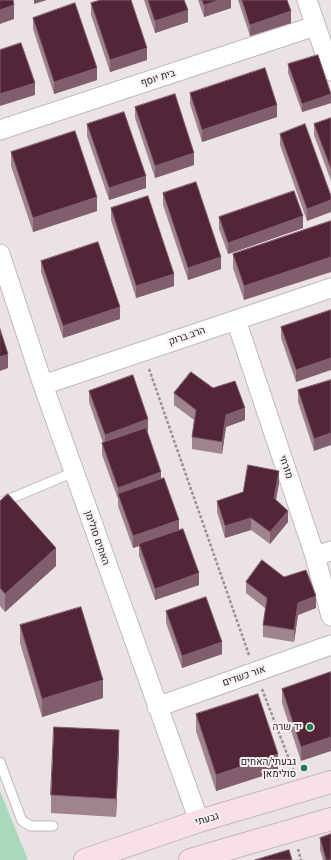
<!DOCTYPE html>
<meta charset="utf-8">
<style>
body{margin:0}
canvas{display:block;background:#ebe2e5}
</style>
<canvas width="331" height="860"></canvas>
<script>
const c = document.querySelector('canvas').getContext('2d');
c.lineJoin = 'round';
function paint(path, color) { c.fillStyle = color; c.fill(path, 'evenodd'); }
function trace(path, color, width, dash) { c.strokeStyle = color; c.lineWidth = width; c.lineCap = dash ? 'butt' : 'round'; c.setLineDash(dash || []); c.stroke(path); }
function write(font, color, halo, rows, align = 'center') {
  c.font = font + ' Montserrat,Heebo,sans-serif'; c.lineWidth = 4; c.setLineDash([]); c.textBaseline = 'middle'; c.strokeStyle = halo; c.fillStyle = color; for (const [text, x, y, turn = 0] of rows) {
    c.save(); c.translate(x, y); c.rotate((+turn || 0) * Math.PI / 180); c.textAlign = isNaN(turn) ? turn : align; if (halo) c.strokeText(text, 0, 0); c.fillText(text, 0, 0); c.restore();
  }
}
paint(new Path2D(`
 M0,791L28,860H0Z`), '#a7d9ba');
const lane = new Path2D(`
 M0,503L74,472
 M0,762L22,821L31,826H53`);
const street = new Path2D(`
 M307,0L331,71
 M0,130L315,26
 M0,254L43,385L199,821
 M236,320L315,556L331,616
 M43,385L331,288
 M315,556L331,551
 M157,707L331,645`);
const secondary = new Path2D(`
 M85,860L199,821L331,782
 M190,860L331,819`);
trace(lane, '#c0b8bb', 11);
trace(street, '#c0b8bb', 21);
trace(secondary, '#c0b8bb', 24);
trace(new Path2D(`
 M149,369L249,655
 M262,689L294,772
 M298,849L301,860`), '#989294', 2.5, [3, 2]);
trace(lane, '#fff', 9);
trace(street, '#fff', 19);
trace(secondary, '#f9dfea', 22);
paint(new Path2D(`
 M144,0H184L188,22L155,33Z
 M198,0H231V8L204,17Z
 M238,0H287L291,23L250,36Z
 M91,3L147,60L110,72L91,15Z
 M33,18L97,80L54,94L33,29Z
 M288,64L331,94V103L302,112L288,73Z
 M190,93L277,117L202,142L190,104Z
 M135,107L194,165L155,178L135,118Z
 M331,118V181L314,135V124Z
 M87,124L146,188L109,200L87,136Z
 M280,134L331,196L307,221L280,145Z
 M11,152L97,211L33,232L11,166Z
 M163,193L221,269L188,280L163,205Z
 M111,208L174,286L136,298L111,220Z
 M219,217L303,228L228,254L219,229Z
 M331,221L244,300L233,268V254Z
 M41,261L120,319L63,338L41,272Z
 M331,310L296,382L281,338V327Z
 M331,380L314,451L298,402V390Z
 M89,391L148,431L147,432L161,479L179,531L199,585L155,600L139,556V546L133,548L118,506V499L102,455V443H103L89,402Z
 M174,393L245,420L226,427L222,454L192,449V437L194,420L174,405Z
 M279,483L276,500L288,522L270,544L251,530L225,538L217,512V501Z
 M0,501L56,566L5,612L0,606Z
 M246,582L316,608L298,615L294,642L263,637V625L266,609L246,593Z
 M166,611L222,654L182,668L166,623Z
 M20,625L103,698L42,717L20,643Z
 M331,672L301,761L282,703V689Z
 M196,714L278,771L216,791L196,731Z
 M119,748L116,817L51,813V795Z
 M320,838L331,860H323L320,850Z`), '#9f848f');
paint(new Path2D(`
 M34,0H47L34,4Z
 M220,0H231V8L204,17V5Z
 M14,5V19L0,24V10Z
 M188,10V22L155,33V21Z
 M291,11V23L250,36V25Z
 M147,48V60L110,72V60Z
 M97,68V80L54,94V82Z
 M35,83V95L0,106V94Z
 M331,94V103L302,112V104Z
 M277,105V117L202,142V130Z
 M194,153V165L155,178V166Z
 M146,176V188L109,200V188Z
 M97,197V211L33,232V218Z
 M331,200V212L307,221V209Z
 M303,216V228L228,254V243Z
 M221,257V269L188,280V268Z
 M331,257V272L244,300V286Z
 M174,274V286L136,298V286Z
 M120,307V319L63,338V326Z
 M8,354V368L0,371V357Z
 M331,358V370L296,382V370Z
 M245,408V420L226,427L222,454V442L226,415Z
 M148,419V431L105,447V435Z
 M331,433V445L314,451V439Z
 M279,471V483L274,510V498Z
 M161,472V484L118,494V499V488Z
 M288,511V522L270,544V532Z
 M251,518V530L225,538V526Z
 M179,520V532L139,544V546L133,548V536Z
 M56,548V566L5,612V594Z
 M199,573V585L155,600V589Z
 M316,596V608L298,615L294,642V630L298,603Z
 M222,642V654L182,668V656Z
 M103,680V698L42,717V699Z
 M119,730V748L116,817V799Z
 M331,737V751L301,761V747Z
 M278,754V771L216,791V775Z`), '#815e6d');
const building = new Path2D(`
 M0,0H13L14,5L0,10Z
 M101,0H131L147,48L110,60L91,3Z
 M148,0H184L188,10L155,21Z
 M202,0H220L204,5Z
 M242,0H287L291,11L250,25Z
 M75,3L97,68L54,82L33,18Z
 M21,43L35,83L0,94V50Z
 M318,55L331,94L302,104L288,64Z
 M265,68L277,105L202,130L190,93Z
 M175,94L194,153L155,166L135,107Z
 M124,112L146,176L109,188L87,124Z
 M331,118V169L314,124Z
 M305,124L331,196V200L307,209L280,134Z
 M75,131L97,197L33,218L11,152Z
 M196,182L221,257L188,268L163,193Z
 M294,191L303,216L228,243L219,217Z
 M148,196L174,274L136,286L111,208Z
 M331,221V257L244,286L233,254Z
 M98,242L120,307L63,326L41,261Z
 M331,310V358L296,370L281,327Z
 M0,329L8,354L0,357Z
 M191,372L213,388L235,381L245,408L226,415L222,442L192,437L196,410L174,393Z
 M133,375L148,419L105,435L89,391Z
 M331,380V433L314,439L298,390Z
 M146,428L161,472L118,488L102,443Z
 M248,465L279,471L274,498L288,511L270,532L251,518L225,526L217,501L243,492Z
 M164,478L179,520L133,536L118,494Z
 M8,494L56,548L5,594L0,588V501Z
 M183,529L199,573L155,589L139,544Z
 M262,560L284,577L306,570L316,596L298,603L294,630L263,625L267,598L246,582Z
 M206,597L222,642L182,656L166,611Z
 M81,607L103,680L42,699L20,625Z
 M331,672V737L301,747L282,689Z
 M258,694L278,754L216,775L196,714Z
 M54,727L119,730L116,799L51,795Z
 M331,834V860H326L320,838Z
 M289,850L292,860H255Z`);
paint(building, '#532539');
trace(building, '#815e6d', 1);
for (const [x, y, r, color] of [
 [310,727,4,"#227b4f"],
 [304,768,4,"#227b4f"]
]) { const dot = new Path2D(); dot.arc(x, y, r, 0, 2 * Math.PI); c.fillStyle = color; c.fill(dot); trace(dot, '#f8eff2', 1.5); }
write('10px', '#252223', '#f8eff2', [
 ["בית יוסף",158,78,-18],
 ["הרב ברוק",187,336,-19],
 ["מזרחי",286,467,71],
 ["האחים סולימן",97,538,71],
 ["אור כשדים",244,676,-19],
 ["גבעתי",207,819,-17]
]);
write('10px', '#252223', '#f8eff2', [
 ["יד שרה",302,727],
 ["גבעתי/האחים",296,762],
 ["סולימאן",296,774]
], 'right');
</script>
